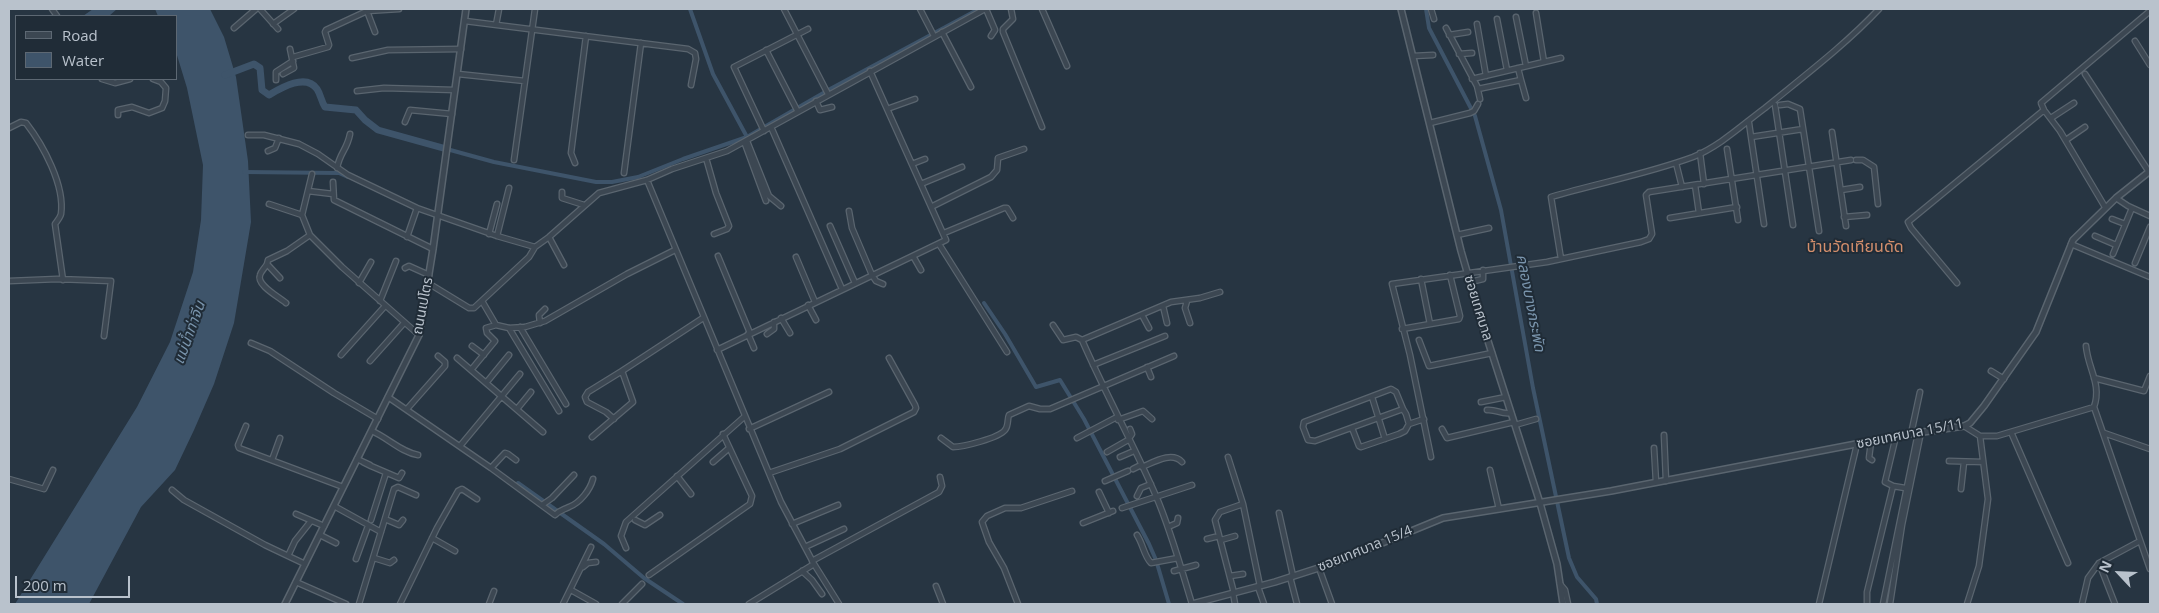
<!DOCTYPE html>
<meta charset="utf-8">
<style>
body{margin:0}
#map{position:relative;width:2159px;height:613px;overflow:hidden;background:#273542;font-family:"Open Sans",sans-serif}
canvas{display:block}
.frame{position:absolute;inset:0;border:10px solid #b9c2cc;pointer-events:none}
.legend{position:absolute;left:15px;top:15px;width:162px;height:65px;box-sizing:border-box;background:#202c37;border:1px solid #5d6873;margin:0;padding:6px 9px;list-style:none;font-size:15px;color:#b9c2cc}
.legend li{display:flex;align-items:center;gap:10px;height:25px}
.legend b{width:25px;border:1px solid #5d6873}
.north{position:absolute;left:2094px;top:548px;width:50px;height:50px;-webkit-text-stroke:4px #202c37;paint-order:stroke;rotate:295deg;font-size:14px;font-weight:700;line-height:20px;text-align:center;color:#b9c2cc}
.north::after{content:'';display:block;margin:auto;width:18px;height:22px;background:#b9c2cc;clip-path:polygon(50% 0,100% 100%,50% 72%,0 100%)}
.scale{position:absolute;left:15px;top:576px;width:115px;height:22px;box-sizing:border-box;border:2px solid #b9c2cc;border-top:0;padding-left:6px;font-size:15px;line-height:18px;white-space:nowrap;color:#b9c2cc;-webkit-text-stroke:4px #202c37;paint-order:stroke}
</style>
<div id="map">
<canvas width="2159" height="613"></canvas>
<div class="frame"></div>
<ul class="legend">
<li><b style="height:6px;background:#3c4752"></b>Road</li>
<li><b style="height:14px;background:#3e546a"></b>Water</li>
</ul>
<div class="north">N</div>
<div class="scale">200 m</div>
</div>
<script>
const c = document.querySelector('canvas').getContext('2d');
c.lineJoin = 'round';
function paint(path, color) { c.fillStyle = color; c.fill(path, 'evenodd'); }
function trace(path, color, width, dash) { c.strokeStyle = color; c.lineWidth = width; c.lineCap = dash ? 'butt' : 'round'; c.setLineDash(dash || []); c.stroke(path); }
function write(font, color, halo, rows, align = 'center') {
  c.font = font + ' "Open Sans","Noto Sans Thai",sans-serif'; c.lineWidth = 4; c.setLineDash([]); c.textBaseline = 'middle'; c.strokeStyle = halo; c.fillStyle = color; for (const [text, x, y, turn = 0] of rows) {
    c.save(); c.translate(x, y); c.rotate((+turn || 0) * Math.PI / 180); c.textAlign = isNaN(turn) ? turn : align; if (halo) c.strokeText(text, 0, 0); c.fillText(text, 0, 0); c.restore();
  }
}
paint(new Path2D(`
 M93,9H117L109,16H83Z
 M155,9H210L224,37L236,77L248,161L251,222L234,323L214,384L194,430L175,470L141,507L89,604H15L137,407L170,342L193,272L201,220L203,165L187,88L176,52V16H158Z`), '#3e546a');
trace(new Path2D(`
 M690,9L713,74L747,137
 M1426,9L1429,28L1475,116L1501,210L1533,388L1569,558L1577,577L1596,599L1597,604
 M443,148L494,162L596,182H612L638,177L683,159L747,137L832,88L979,9
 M244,172L339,173L348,177
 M984,303L1005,334L1036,387L1060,380L1084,419L1149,544L1156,560L1169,604
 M518,483L604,544L644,578L683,604`), '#3e546a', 4);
trace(new Path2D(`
 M225,75L254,64L260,68L262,90L269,95C281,88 306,73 317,89C321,95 321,101 325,107L356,110L365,120L378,130L443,148`), '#3e546a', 7);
const minor = new Path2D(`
 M52,9L57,16
 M260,9L278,29
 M784,9L828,94
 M920,9L934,36
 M986,9L995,30L991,36
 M1011,9L1013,19L1003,29V32L1042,127
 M1042,9L1067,66
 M1431,9L1434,19
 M367,11L375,32
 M1536,13L1544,62
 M1516,17L1526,66
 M1497,19L1507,70
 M465,21L688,49L695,53L696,59L691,85
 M273,24L294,9
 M1477,24L1486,76
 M496,25L499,9
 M234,28L256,9
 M1446,28L1477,86L1480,99
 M942,32L971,87
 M1449,35L1468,32
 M2135,41L2150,65
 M766,50L798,112
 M1459,54L1472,53
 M1413,56L1433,55
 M293,57L328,47L329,45L325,32L326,30L367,11L399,9
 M352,58L388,50L461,49
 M283,74L294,68L290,49
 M458,74L525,81
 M2085,74L2149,172
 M102,79L115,83L130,79
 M1472,79L1561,58
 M276,80V72L293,61
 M1521,80L1526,98
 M1478,89L1521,80L1518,68
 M357,91L384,88L455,90
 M816,101L820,110L832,107
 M1775,105L1793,225
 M1780,105L1788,104L1800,109L1819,231
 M887,109L915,99
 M118,115V110L132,107L149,113L162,108L165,101L166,88L161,82L153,79
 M2051,118L2074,103
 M405,122L410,110L452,114
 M1430,123L1470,113L1474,111L1478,104
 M1749,123L1751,137L1803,129
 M771,127L842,289
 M9,128L21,122L26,123C43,145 65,185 61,214C60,218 57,221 55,224L63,280
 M764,131L734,67L808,29
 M1832,132L1846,226
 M248,135H264L299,144L318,154L348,175L417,208L497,236L535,247L549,237L599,193L647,180L672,169L727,151L985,9
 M1751,137L1764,224
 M2066,140L2085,127
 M747,141L769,196L781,206
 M745,144L766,201
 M1727,149L1738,220
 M268,151L275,148L279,138
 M1700,153L1704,184
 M706,158L716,193L729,226L727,229L714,234
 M514,160L535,9
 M1856,160H1863L1874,167L1878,204
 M575,163L571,153L586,36
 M1676,163L1682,187
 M912,164L925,159
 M337,168C340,152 347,150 350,134
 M624,173L641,43
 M647,180L781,502L814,564L839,604
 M333,182L334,200L433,249
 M921,184L962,167
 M1695,185L1699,213
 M1841,190L1860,187
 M308,191L333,194
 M562,192V198L584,205
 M2116,198L2128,206L2150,216
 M269,204L302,215L310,235L342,267L419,335
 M931,207L991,177L997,170L998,158L1024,149
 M2105,207L2060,131L2044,110L2041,103L2150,11
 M849,211L852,228L872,275L876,281L883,284
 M302,215L312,174
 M1844,217L1867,215
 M1670,218L1737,207
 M2112,219L2125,224
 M830,226L855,283
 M944,233L1004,208H1007L1013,218
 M489,234L497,204
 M1457,235L1489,228
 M497,236L509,188
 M2095,236L2116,245
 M407,237L417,208
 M549,237L564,265
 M939,244L1007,352
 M2071,244L2150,277
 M2113,254L2132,208
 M718,256L750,333
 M913,256L921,270
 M796,257L815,302
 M1561,259L1551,197C1598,183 1647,174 1693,157C1720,146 1742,125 1765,108C1804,76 1845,45 1879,9
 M2135,263L2150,227
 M267,264C265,268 261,271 260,275C256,285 279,297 286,303
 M405,268L409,266L429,275
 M280,278L267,264L268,260L287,251L310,235
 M1421,279L1430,324
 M9,281L57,279L111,281L104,336
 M1470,282L1483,279V270
 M359,283L371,262
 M428,283L469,308H474L529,257L535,247
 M1957,283L1911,228L1908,222L2044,110
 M380,301L396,261
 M482,301L496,325L509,328L525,327L545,321L627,274L675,250
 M1187,301L1185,308L1190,323
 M808,305L816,320
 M1163,306L1167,323
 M1142,315L1149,328
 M781,318L790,333
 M540,323L539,315L545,309
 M1053,325L1063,340L1076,337L1082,340C1105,393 1133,443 1156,496C1171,531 1181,568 1192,604
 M520,327L566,404
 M509,328L559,411
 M1402,329L1459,319L1460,316L1450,275
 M748,334L754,348
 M767,334L774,329V322
 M1082,340L1171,302L1200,298L1220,292
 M1419,340L1429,366L1492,353
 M251,343L270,351L334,393L378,419
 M472,346L484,355
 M2086,346C2088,369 2102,384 2094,407L2150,569
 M717,350L946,240L870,71
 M341,355L385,306
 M457,358L543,432
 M370,361L404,323
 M1093,365L1165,336
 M1147,367L1151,377
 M471,370L495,341L487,333L486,328L496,325
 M1991,371L2004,379
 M2094,378L2144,391L2150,376
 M486,383L509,355
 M388,397L491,468L555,515C560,510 563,510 569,507C580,503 590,490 593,479
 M1372,397L1385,439
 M1481,402L1506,397
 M407,409L445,366V362L438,356
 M517,409L531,392
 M1403,409L1396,392L1391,389L1304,422L1303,427L1308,440L1315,441L1403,409L1406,414L1409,424
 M1487,410C1497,409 1501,415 1511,413
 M614,419L606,412L587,402L585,397L588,392L622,371
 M1118,420L1143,411L1152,419
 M1515,425L1536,419
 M246,426L238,445L239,448L343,487
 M1964,426L1980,436H1997L2094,407
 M1352,428L1359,446L1361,447L1399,434L1405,431L1409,424L1424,419
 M749,429L829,392
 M1442,429L1447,438L1514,422
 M372,431C388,438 401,452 418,455
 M2011,432L2068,563
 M2104,433L2150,449
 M1911,434L1920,392
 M1664,435L1666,481
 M1896,436L1885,482L1893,486L1905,488
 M592,437L633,402L622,371L703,318
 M941,438L953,447C963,447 999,438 1005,430C1009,425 1007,419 1009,415L1029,406L1040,409H1050L1174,356
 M1077,438L1117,417
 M1871,442L1869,458L1872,460
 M460,446L520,374
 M1654,448L1656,482
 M1107,452L1128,440L1132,434L1130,429
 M1120,457L1134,451
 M1228,457L1243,504L1260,586
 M1431,457L1410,355L1392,284L1547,262L1641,242L1649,239L1652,234L1646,195L1649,192L1851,160
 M357,459L370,465L371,466L363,462
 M272,460L280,438
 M1949,461L1983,462
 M713,462L728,449
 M371,466L399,478L402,473
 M1142,467C1154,462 1172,451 1182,462
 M491,468L505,453L508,454L516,460
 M1133,469L1141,465
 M1490,470L1499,509
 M769,473L840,449L914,412L916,408L915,405L889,358
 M677,476L691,494
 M9,479L44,489L53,470
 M1105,481L1128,471
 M1961,489L1964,462
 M172,490L184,500L265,545L305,564
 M1099,492L1109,513
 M1137,496L1141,488L1151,484
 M542,505L552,498L574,475
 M334,506L381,532
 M1122,508L1192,485
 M1279,513L1293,576
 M296,514L324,526
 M385,519L399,525L403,520
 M371,520L386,473
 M635,520L645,525L660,515
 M1083,523L1113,511
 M792,524L838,505
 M1168,527L1177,523L1178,518
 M320,535L336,543
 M1137,535C1143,544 1144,556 1151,563L1178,558
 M432,538L455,551
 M1207,539L1219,536
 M1221,540L1235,536
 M805,547L844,529
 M626,548L621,536L626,522L744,417
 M288,556L295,541L311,521
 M374,558L390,563L394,560
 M356,559L368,526
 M812,561L939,492L942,486L940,477
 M2099,563L2115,604
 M583,567L588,563L596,562
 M1319,568L1332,604
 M802,571L812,580L822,594
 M1174,571L1196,565
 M649,575L750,504L752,496L723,434
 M1230,576L1243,574
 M1290,577L1297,604
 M296,582L346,604
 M1560,584L1565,590L1568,604
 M936,586L943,604
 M1258,587L1264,604
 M571,590L596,604
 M1233,593L1235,604
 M1234,593L1215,520L1220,512L1243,504
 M359,604L394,489L398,487L416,495
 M400,604L437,528L458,491L462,489L477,499
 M489,604L494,591
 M563,604L591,547
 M622,604L642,584
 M749,604L814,564
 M1018,604L1004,568L989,542L982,522L987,516L1005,508H1021L1072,491
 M1819,604L1857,444
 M1867,604V592L1893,486
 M1883,604L1918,433
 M1890,604L1902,525L1921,432
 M1967,604L1979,566L1988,499L1980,436
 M2082,604L2088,578L2099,563L2140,541`);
const tertiary = new Path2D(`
 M1401,9L1461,251L1479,313L1540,503L1557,564L1563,604
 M285,604L419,335L433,249L466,9
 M1192,604L1275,582L1331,564L1443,518L1611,491L1903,435L1964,426L1970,423L1984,406L2036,332L2073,240L2116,198L2150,171`);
trace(minor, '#5a656f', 7);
trace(tertiary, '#5a656f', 8);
trace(minor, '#3c4752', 4.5);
trace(tertiary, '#3c4752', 5);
write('14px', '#b9c2cc', '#202c37', [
 ["ถนนเปโตร",423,306,-79],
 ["ซอยเทศบาล",1478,308,73],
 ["ซอยเทศบาล 15/11",1910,434,-11],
 ["ซอยเทศบาล 15/4",1365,549,-22]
]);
write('italic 15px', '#7a95ad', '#202c37', [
 ["คลองบางกระพัด",1530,303,79],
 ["แม่น้ำท่าจีน",190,333,-70]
]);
write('16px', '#d48f6c', '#202c37', [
 ["บ้านวัดเทียนดัด",1855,247]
]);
</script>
